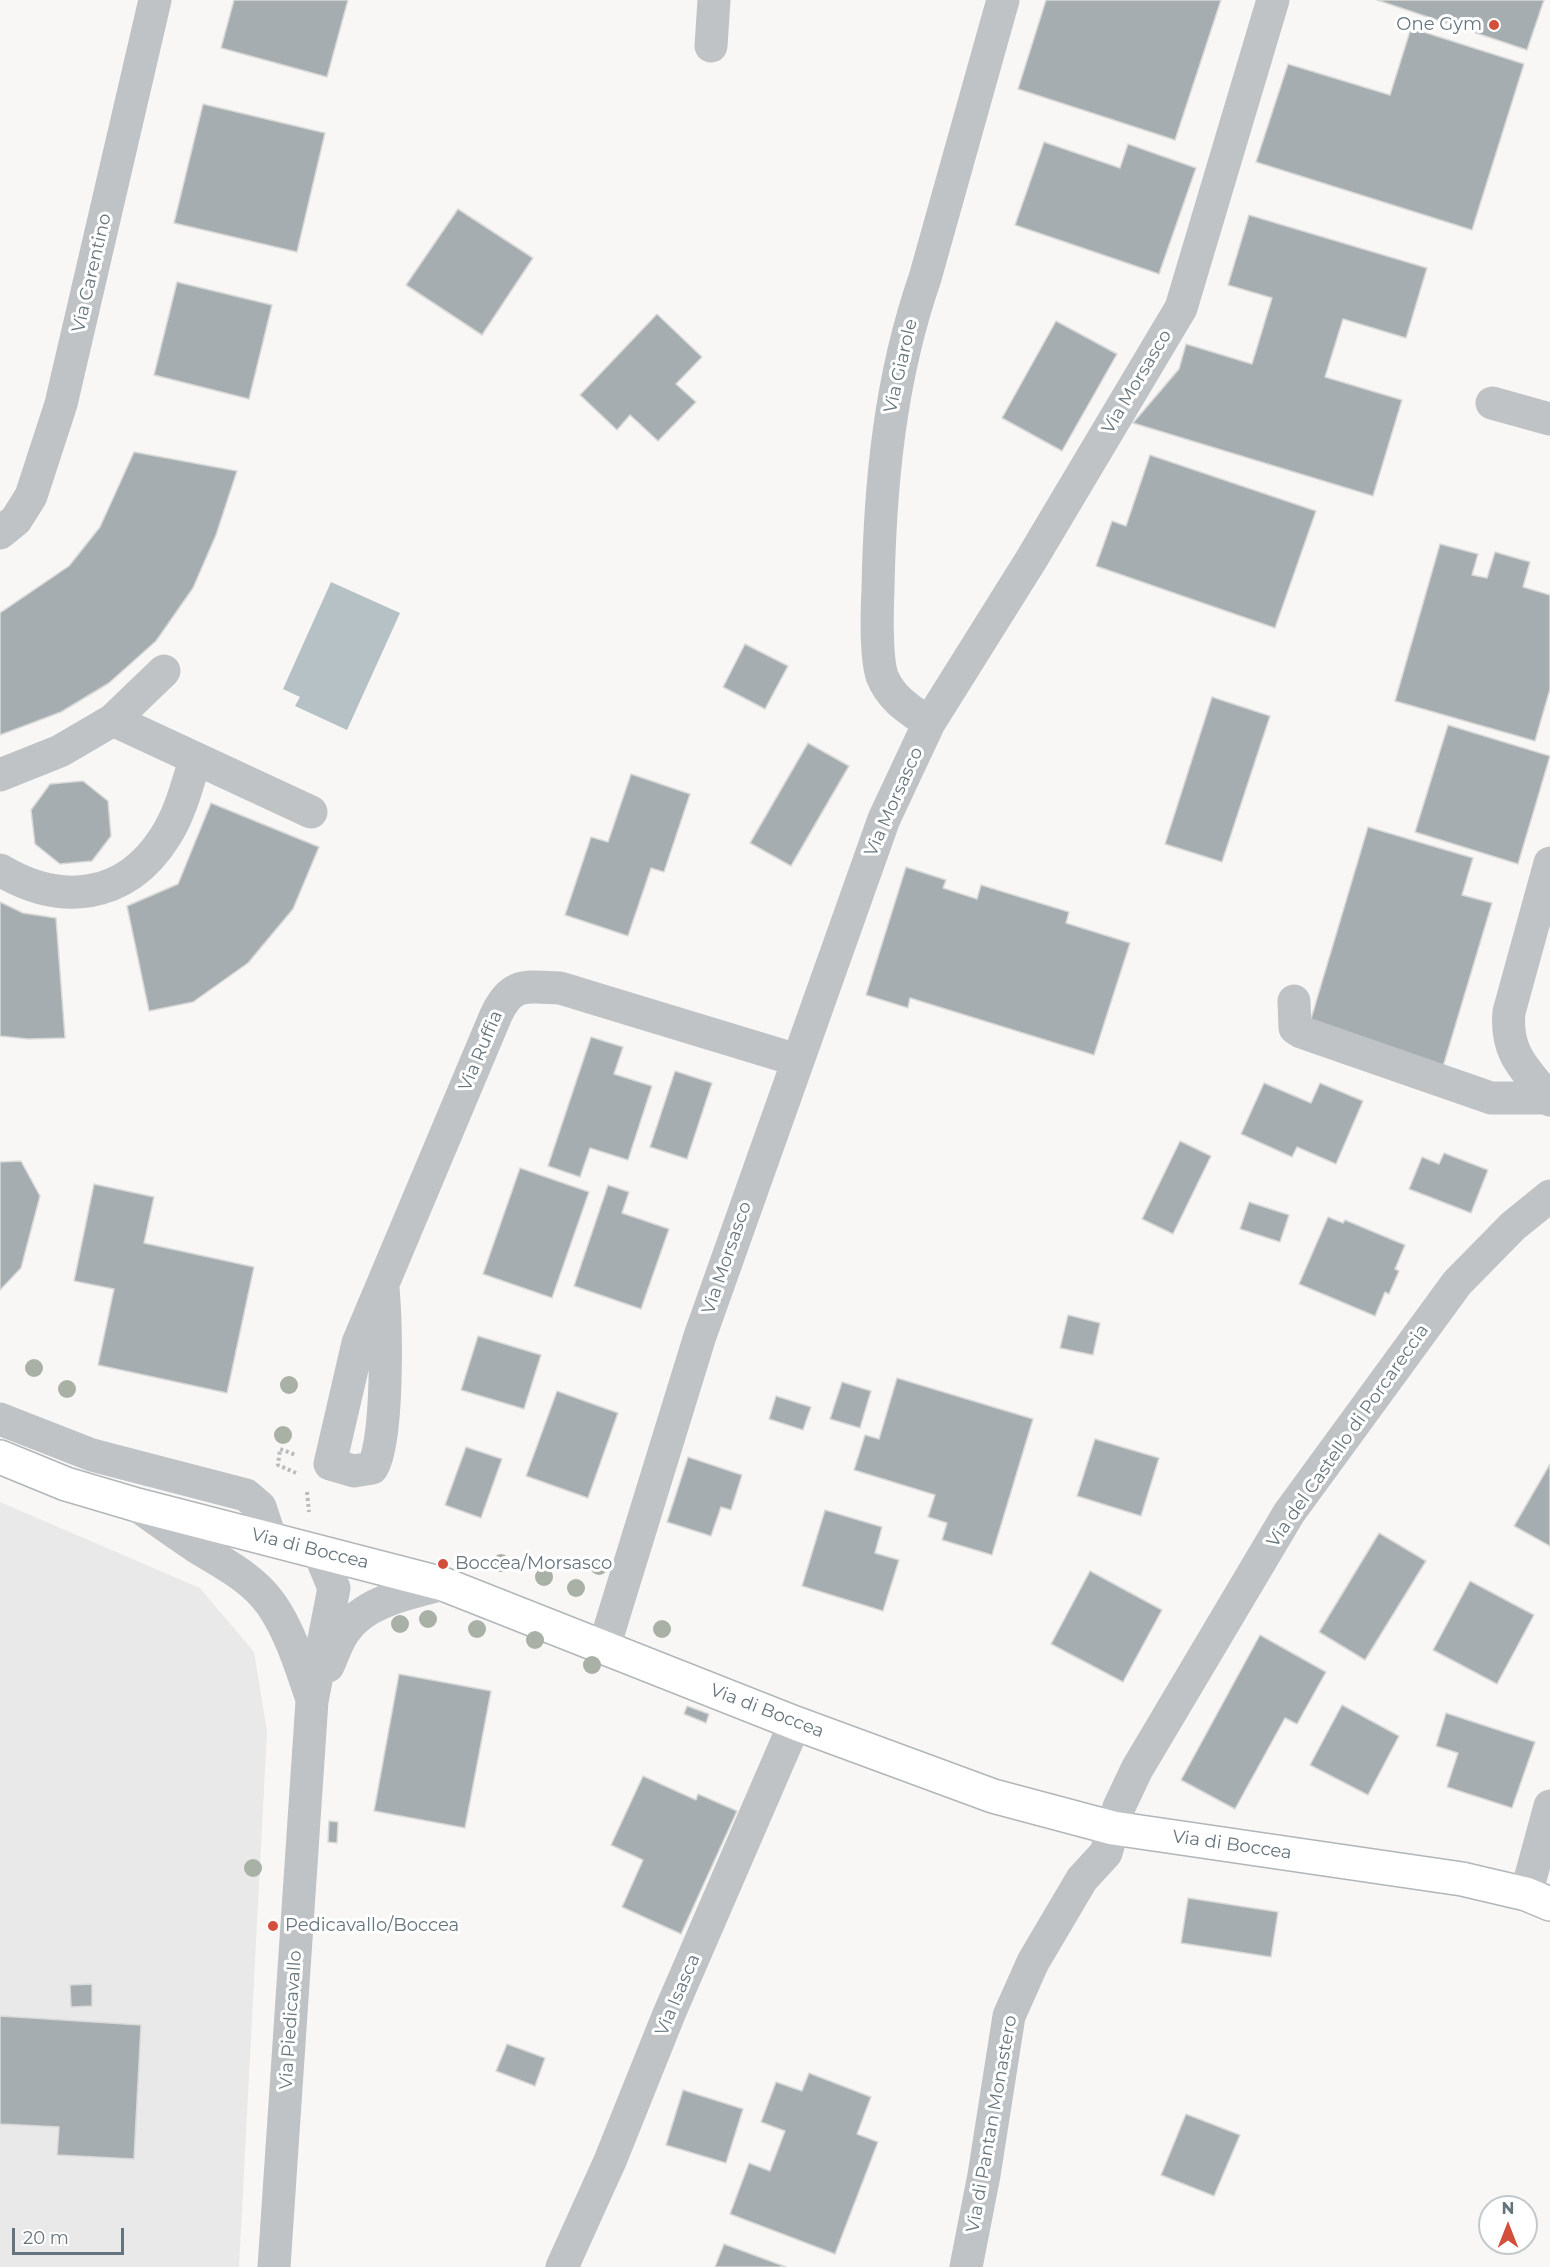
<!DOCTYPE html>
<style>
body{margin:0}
#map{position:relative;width:1550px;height:2267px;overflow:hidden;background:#f8f7f5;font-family:Montserrat,sans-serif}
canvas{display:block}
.north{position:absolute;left:1478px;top:2195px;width:60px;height:60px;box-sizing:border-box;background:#fff;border:2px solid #c2c8cb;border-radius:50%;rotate:0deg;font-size:16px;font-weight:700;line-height:24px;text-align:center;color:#66757d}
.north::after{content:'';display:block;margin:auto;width:21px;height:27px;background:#d2503b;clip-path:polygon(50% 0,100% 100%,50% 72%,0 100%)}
.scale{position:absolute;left:12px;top:2228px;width:112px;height:27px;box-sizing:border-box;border:3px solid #66757d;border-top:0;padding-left:8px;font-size:18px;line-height:21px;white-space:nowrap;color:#66757d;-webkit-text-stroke:4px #fff;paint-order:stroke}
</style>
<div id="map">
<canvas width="1550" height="2267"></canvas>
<div class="north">N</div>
<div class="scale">20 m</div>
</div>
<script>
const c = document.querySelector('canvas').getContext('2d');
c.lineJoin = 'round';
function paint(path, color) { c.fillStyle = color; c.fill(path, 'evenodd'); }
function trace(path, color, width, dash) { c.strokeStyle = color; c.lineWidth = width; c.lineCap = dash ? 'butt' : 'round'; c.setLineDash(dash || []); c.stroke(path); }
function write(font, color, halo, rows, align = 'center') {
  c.font = font + ' Montserrat,sans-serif'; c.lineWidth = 6; c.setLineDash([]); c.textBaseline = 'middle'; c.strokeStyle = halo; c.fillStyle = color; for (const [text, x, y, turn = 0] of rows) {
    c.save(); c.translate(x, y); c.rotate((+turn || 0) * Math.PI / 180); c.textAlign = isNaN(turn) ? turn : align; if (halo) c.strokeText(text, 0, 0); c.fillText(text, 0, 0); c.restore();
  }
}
paint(new Path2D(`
 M0,1502L200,1588L254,1652L267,1731L239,2267H0Z`), '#e8e9e8');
paint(new Path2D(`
 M331,582L400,613L347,730L295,706L300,697L283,689Z`), '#b5c1c4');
const building = new Path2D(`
 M234,0H348L327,77L221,48Z
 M1046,0H1221L1175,140L1018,89Z
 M1377,0H1544L1527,50Z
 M1411,28L1524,64L1472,230L1256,162L1288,64L1390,95Z
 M203,104L325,133L297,252L174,223Z
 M1044,142L1120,168L1128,144L1196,168L1159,274L1015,225Z
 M458,209L533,258L482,335L406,285Z
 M1249,215L1427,268L1406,338L1343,319L1325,377L1402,400L1373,496L1133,423L1179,369L1186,344L1252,364L1272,298L1228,285Z
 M177,282L272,305L249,399L154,375Z
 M657,314L702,357L676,384L696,402L658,441L630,415L617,430L580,395Z
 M1056,321L1117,354L1062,451L1002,418Z
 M134,452L237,471L216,535L193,588L156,641L109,683L61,712L0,735V613L69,566L100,527Z
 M1150,455L1316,511L1275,628L1096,566L1112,521L1126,526Z
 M1440,544L1478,554L1472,575L1487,578L1495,552L1530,562L1523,587L1550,595V689L1535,741L1395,701Z
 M745,644L788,666L765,709L723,687Z
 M1212,697L1270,716L1222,862L1165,844Z
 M1448,725L1550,756L1518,864L1415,832Z
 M808,743L849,766L791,866L750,843Z
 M631,774L690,794L664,872L651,868L628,936L565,915L591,837L608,842Z
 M83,781L108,801L111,836L92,861L60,864L35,844L31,810L50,784Z
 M211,803L319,847L293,909L248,963L193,1002L149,1011L127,906L178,884Z
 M1368,827L1473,858L1462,895L1492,903L1442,1070L1308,1029Z
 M906,867L946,880L943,888L977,899L981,885L1069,912L1066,923L1130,943L1094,1055L910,998L908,1008L866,995Z
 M0,902L23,913L56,918L65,1038L28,1039L0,1036Z
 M591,1037L623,1047L614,1074L652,1086L628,1160L590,1148L580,1177L548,1166Z
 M675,1071L712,1083L687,1159L650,1147Z
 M1264,1083L1311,1103L1320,1083L1363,1101L1336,1164L1297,1147L1292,1157L1241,1134Z
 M1180,1141L1211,1156L1173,1234L1142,1219Z
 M1444,1153L1488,1170L1471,1213L1409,1189L1422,1157L1439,1164Z
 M21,1161L40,1196L21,1268L0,1290V1162Z
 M520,1168L589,1192L552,1298L483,1274Z
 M94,1184L154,1197L144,1243L254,1267L227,1393L98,1365L114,1289L74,1281Z
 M608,1185L629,1192L622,1213L669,1229L641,1309L574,1286Z
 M1249,1202L1289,1215L1280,1242L1240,1229Z
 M1328,1217L1343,1223L1345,1220L1405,1245L1395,1269L1399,1271L1389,1294L1385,1292L1375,1316L1299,1284Z
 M1068,1315L1100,1323L1093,1355L1060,1348Z
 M478,1336L541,1355L524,1409L461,1390Z
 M897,1378L1033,1419L992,1555L942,1540L947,1523L928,1517L935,1495L854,1470L865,1435L879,1439Z
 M842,1382L871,1391L860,1428L830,1419Z
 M557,1391L618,1413L588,1498L526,1476Z
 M776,1396L811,1407L803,1430L769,1419Z
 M1095,1439L1159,1458L1141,1516L1077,1496Z
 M466,1447L502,1459L481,1518L445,1505Z
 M688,1457L742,1475L731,1510L721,1507L711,1536L667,1522Z
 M1550,1464V1546L1514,1526Z
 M825,1510L882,1527L875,1553L899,1560L883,1611L802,1586Z
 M1379,1533L1426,1561L1365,1660L1319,1632Z
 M1090,1571L1162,1610L1123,1682L1051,1644Z
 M1470,1581L1534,1615L1497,1684L1433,1650Z
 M1260,1635L1326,1672L1297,1724L1285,1718L1235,1809L1181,1780Z
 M399,1674L491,1691L465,1828L374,1811Z
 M1342,1705L1399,1736L1368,1795L1310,1765Z
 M687,1706L709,1714L706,1723L684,1714Z
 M1446,1713L1535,1742L1512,1808L1447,1787L1458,1753L1436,1746Z
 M643,1776L696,1800L698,1794L737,1811L681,1934L622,1907L643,1860L611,1845Z
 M329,1821L338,1822L337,1843L328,1842Z
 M1188,1898L1278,1912L1271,1957L1181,1943Z
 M92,1984V2006L71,2007L70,1985Z
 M0,2016L141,2025L134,2159L57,2155L59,2127L0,2124Z
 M507,2044L545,2058L535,2086L496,2071Z
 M809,2073L871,2097L857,2134L878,2142L835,2254L730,2214L749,2163L770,2171L785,2131L761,2122L776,2082L802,2091Z
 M683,2090L743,2109L726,2163L666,2145Z
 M1186,2114L1240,2135L1214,2196L1161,2175Z
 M724,2244L786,2267H715Z`);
paint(building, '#a5adb1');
trace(building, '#d9d9d8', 1.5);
const major = new Path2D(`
 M0,1457L66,1484L137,1505L443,1584L795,1723L993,1796L1113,1828L1462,1879L1526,1894L1550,1904`);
trace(major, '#b1b6b9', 36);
trace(new Path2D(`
 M296,1473L278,1465L280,1449L296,1455
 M307,1492L309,1512`), '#b9bcbe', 4, [3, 3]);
trace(new Path2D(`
 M711,46L714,0
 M1492,403L1550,419
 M0,533L16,520L31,496L61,404L155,0
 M113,720L311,812
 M929,723C910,710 891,699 882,676C876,657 877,610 878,589C880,483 890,379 925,278L1003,0
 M0,775L60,751L113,720L164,671
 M1550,863L1509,1012C1505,1054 1526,1070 1550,1100
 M0,870C60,906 125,900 165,837C180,814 187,786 195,760
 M1294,1001L1295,1028L1301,1032L1491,1098H1548
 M383,1288C386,1322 389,1442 372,1468L354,1471L330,1464L358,1343L496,1015C512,981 526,987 560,988L797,1060
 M0,1419L92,1455L246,1495L260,1507L271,1540
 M138,1506C157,1520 176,1533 195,1546C222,1563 252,1577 271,1604C290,1631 300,1665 311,1696
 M604,1647L700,1336L884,819L929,723L1031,560L1181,308L1273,0
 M328,1666C333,1655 337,1642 344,1632C364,1601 410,1593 443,1584
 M1526,1894L1550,1806
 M274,2267L312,1701L334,1588L319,1552
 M562,2267L610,2161L669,2014L795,1723
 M966,2267L984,2175L1009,2016L1033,1962L1082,1879L1106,1853L1119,1807L1137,1769L1289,1513L1457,1283L1513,1226L1550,1196`), '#bfc3c6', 33);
trace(major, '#fff', 33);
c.fillStyle = '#a9b0a5';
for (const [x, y] of [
 [34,1368],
 [289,1385],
 [67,1389],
 [283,1435],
 [501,1563],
 [599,1566],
 [544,1577],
 [576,1588],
 [428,1619],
 [400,1624],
 [477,1629],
 [662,1629],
 [535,1640],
 [592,1665],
 [253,1868]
]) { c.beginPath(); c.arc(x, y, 9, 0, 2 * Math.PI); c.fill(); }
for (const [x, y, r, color] of [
 [1494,25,6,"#d2503b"],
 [443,1564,6,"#d2503b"],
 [273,1926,6,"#d2503b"]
]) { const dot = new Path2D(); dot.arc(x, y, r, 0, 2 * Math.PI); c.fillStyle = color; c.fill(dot); trace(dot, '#fff', 2); }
write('18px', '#66757d', '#fff', [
 ["One Gym",1482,25,"right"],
 ["Boccea/Morsasco",455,1564],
 ["Pedicavallo/Boccea",285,1926]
], 'left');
write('18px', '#66757d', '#fff', [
 ["Via Carentino",92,273,-77],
 ["Via Giarole",901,366,-77],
 ["Via Morsasco",1137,382,-59],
 ["Via Morsasco",894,802,-66],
 ["Via Ruffia",481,1051,-67],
 ["Via Morsasco",727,1258,-71],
 ["Via del Castello di Porcareccia",1348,1436,-55],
 ["Via di Boccea",310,1549,14],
 ["Via di Boccea",767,1711,21],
 ["Via di Boccea",1232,1845,8],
 ["Via Isasca",678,1995,-67],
 ["Via Piedicavallo",291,2020,-86],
 ["Via di Pantan Monastero",992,2124,-80]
]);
</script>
